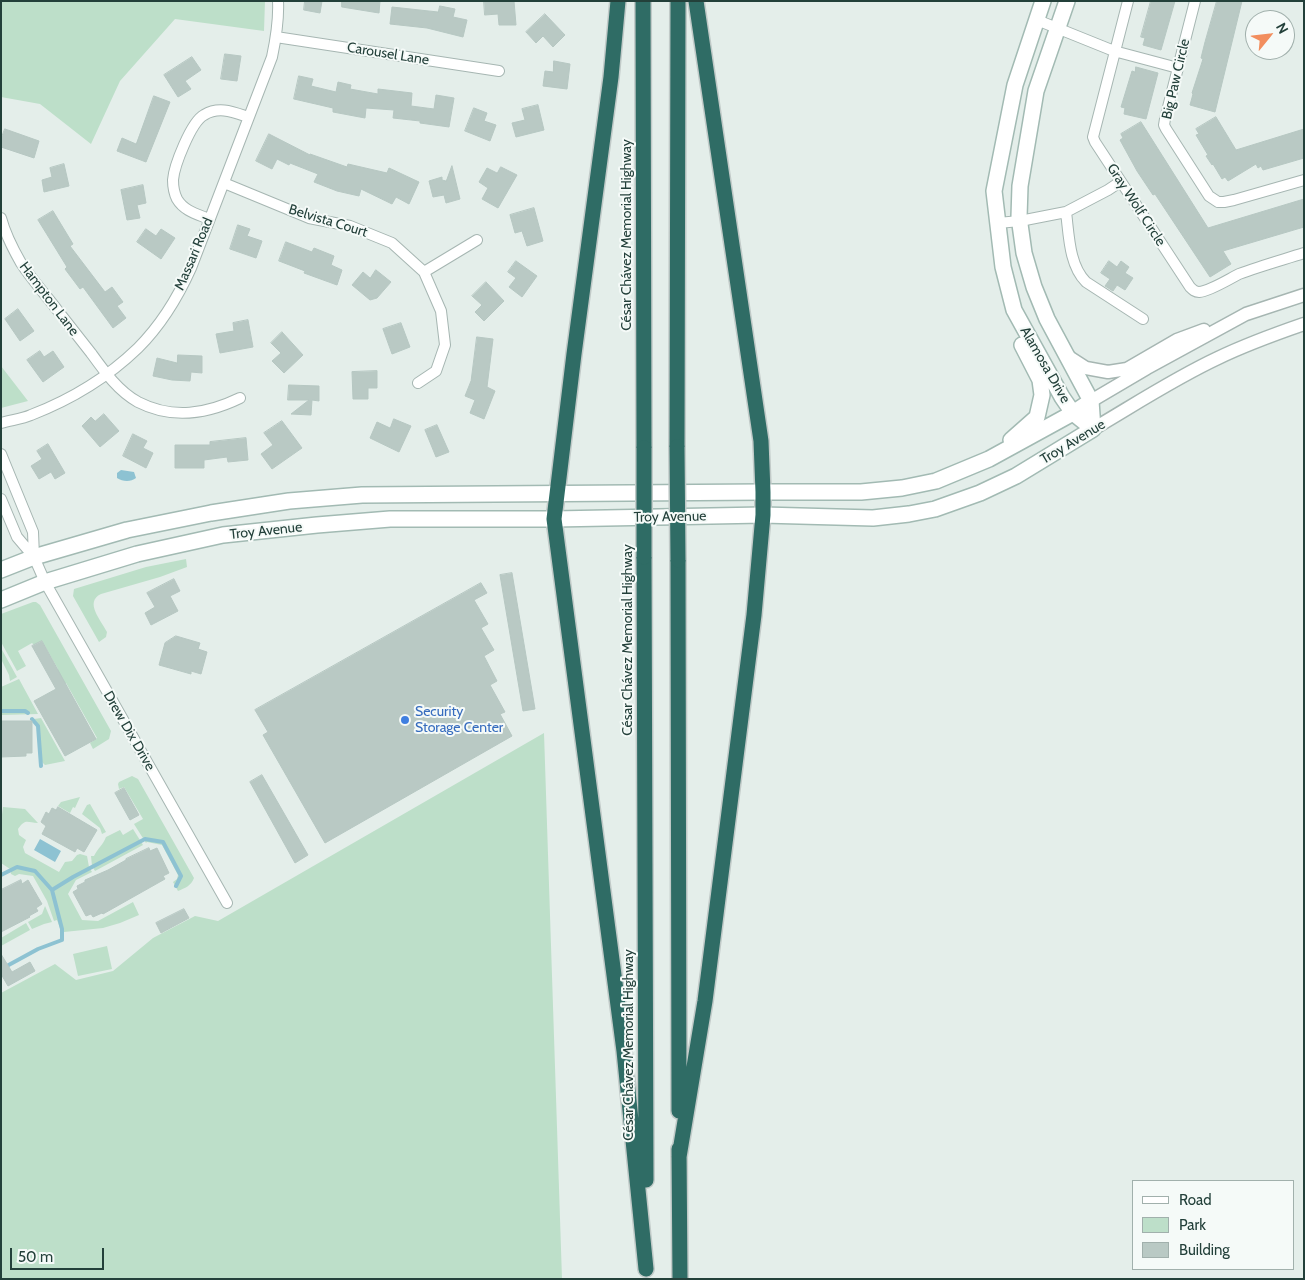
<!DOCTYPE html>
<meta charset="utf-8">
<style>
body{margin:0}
#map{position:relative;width:1305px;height:1280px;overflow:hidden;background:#e4eeea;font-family:Cabin,sans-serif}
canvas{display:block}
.frame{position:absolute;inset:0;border:2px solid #23403a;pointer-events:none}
.legend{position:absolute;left:1132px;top:1180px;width:162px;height:90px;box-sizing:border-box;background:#f5faf8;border:1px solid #a1b0ac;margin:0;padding:6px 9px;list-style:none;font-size:15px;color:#23403a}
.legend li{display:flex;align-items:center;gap:10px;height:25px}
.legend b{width:25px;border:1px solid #a1b0ac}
.north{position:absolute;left:1245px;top:10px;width:50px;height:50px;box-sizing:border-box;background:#f5faf8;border:1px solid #a1b0ac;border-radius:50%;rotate:61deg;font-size:14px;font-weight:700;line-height:20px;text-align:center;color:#23403a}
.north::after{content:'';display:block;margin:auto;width:18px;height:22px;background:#f28e5e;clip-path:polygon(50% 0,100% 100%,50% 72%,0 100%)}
.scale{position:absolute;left:10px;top:1248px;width:94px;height:22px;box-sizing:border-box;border:2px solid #23403a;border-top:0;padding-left:6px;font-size:15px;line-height:18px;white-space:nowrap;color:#23403a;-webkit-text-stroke:4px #f5faf8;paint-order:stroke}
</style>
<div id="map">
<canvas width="1305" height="1280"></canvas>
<div class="frame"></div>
<ul class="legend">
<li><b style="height:6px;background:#fff"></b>Road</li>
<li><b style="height:14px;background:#bddfc9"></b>Park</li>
<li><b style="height:14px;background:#b9c9c4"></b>Building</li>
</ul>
<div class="north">N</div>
<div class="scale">50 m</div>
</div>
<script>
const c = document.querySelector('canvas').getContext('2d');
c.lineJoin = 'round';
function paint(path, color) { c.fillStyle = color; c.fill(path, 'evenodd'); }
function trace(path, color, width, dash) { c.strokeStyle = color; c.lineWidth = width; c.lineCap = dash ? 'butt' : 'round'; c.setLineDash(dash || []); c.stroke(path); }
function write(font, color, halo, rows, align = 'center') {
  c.font = font + ' Cabin,sans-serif'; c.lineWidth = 4; c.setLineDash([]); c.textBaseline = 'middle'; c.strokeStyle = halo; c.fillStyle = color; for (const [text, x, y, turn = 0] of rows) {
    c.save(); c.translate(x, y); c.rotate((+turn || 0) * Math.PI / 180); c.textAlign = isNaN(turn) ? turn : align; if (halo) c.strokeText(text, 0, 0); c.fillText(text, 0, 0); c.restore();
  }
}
paint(new Path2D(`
 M1,1H265L264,31L175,19L120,81L91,144L40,104L1,97Z
 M1,366L28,401L1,408Z
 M186,559L187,567L160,577L101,594C84,602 101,620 107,632L106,637L99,642L73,596L74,589L146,567Z
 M33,602H36L40,605L111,731L109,739L93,749L90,743L97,738L66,683L61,686L49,674L58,669L42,641L34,645L32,643L18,651L26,666L17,671L1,642V614Z
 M1,648L17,677L10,681L9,675L1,659Z
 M19,679L38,714L1,715V687Z
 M41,718L65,761L45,765L42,762L39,725L34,719Z
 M544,733L562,1279H1V993L55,964L76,980L113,971L153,938L195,916L218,921Z
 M132,776L138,779L194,878C191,886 185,888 178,891L173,882L177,879L178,875L162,845L147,842L146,843L134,824L143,819L124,787L119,789L118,784L119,782Z
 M80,797L75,808L73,807L70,813L58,806L61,802Z
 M90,804L106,832L102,834L100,828L82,814L87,805Z
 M3,807L25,809L38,823C27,823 26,818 18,829L19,835L26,840L23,847L25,853L59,872L65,862L72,861L77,855L80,854L87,856L89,867L92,872L76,880L68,894L82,920L98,921L133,902L139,915L120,923L103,928L64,932L61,931L57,920L54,921L47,901L33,876L19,874L15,876L11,874L10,869L1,863V822Z
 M133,829L143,845L95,871L92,866L91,856H94C98,848 103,845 106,837L120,830L123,835Z
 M45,906L52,922L44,924L32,929L28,922L42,914Z
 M26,923L30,930L1,946V938Z
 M107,946L112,969L78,976L73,954Z`), '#bddfc9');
paint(new Path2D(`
 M121,470L134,472L136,478C131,482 123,482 117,478V473Z
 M40,839L61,851L55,862L34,850Z`), '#8dc2d2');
trace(new Path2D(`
 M1,711H25L28,713
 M32,719L38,726L41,766
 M1,875L17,867L35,871L52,890
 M5,967L38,949L62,940V929L52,890L73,877L145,839L163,842L181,876L176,886`), '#8dc2d2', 4);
const building = new Path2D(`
 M305,1H322L320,13L304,10Z
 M342,1H380L379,13L342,7Z
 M484,1H514L516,25H499L498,14L485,15Z
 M1151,1H1175L1161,50L1143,45L1145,38L1141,37Z
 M1217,1H1242L1215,112L1190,105L1193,94L1192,93L1203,59L1201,58L1205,42Z
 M440,6L455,9L453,17L467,20L463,37L427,28L390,24L392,7L438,12Z
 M545,14L565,35L553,47L543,36L536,43L526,32Z
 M225,54L241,56L237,81L221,79Z
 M192,57L201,70L185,81L191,89L178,97L164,75Z
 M554,61L570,64L567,89L543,86L545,71L553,72Z
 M1136,67L1158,73L1146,119L1124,114L1125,108L1121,107L1132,71L1135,72Z
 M299,76L313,79L311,86L336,92L338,82L351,85L350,89L378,94V89L412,93L411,106L434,109L436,95L454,98L449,127L420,123V121L393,118L394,110L366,108L365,118L333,112V108L294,99Z
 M154,96L170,102L146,162L117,151L122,138L136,144Z
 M538,105L544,130L516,137L512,123L525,120L522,109Z
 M474,108L487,113L484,121L496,125L490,141L465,131Z
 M1216,117L1236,150L1304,129V158L1263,170L1261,166L1258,168L1256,164L1228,181L1225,177L1222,179L1213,164L1212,165L1206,156L1208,155L1196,135L1199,134L1196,129Z
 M1141,122L1208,228L1304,199V227L1223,251L1231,264L1210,277L1155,194L1153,195L1137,171L1120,140L1123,138L1121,134Z
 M5,129L39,141L34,158L1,147V139Z
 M269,134L310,155V154L347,167L348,164L387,173L389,168L419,182L409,204L396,197L392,204L361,189L359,196L337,191L314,182L318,174L290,163L289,165L277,159L272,169L256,161Z
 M64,164L69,186L44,192L42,180L52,177L50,168Z
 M452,166L460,199L446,203L444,195L433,197L429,181L442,177V180L446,181Z
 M501,167L517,175L498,208L482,199L488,188L479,182L487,168L497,173Z
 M143,185L146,203L137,205L140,218L127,220L121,190Z
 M534,208L543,241L527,246L522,231L515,233L510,215Z
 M53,211L73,244L70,246L105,292L112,287L123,302L117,306L126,318L113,328L83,287L80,289L65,269L67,267L38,220Z
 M238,225L250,229L247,236L262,241L256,258L230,249Z
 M146,229L156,236L161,229L175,238L161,259L137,242Z
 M286,242L312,252L314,248L334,256L331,265L342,270L337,285L304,273L305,271L279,261Z
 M516,261L537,276L522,297L509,287L516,278L508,272Z
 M1109,261L1117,267L1121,261L1129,267L1125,273L1133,278L1125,290L1117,285L1113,291L1105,286L1110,279L1101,273Z
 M376,270L391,282L377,298L370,300L352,285L363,272L370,278Z
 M486,282L504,301L484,321L475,312L482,305L472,296Z
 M18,309L34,331L20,341L5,319Z
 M248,320L253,347L220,353L216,334L234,331L233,323Z
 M401,323L410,347L392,354L383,329Z
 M282,332L303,355L284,373L272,361L281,353L271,343Z
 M477,337L493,339L487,387L495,391L484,419L470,413L475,400L465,396L471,381Z
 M40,351L44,357L53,351L64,367L43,382L27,360Z
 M178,355L202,356V373L191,372L190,381L172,380L153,376L157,358L177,363Z
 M377,371V388H368V399H353L352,372Z
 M289,385L319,386V401L312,400L311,415L291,414L309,400H288Z
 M104,414L119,431L100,447L82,426L91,417L95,421Z
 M394,419L411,426L399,452L370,438L377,422L390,428Z
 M282,421L302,448L272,469L261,454L273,445L264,433Z
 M437,425L449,452L436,457L425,430Z
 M133,434L147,441L143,448L153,453L146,468L123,456Z
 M246,438L248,460L228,462L227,457L204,460V468H175V445H210V442Z
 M48,444L65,473L55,479L51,472L39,479L31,466L42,459L37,451Z
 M512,573L535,709L523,711L500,575Z
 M174,579L180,591L170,596L178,611L151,625L145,613L155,607L147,593Z
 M481,583L487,593L474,600L488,624L481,628L494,650L484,656L497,681L490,685L505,712L500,714L512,736L325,843L263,735L268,732L255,710Z
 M176,636L200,643L198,649L207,652L201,674L191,671V674L159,665L165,643Z
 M42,641L96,739L65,756L34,701L56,689L32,646Z
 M1,721H32V753H26V756L1,757Z
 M262,775L308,855L295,863L250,782Z
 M124,788L139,815L130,820L115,793Z
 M58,807L97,830L84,852L77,848L75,852L42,834L46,826L41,822L46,812L49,814L52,808L56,810Z
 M149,848L150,851L157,848L169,873L163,876L165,879L103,914L102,913L93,917L91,914L86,916L73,892L78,889L77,886L85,882V880L108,870L126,860V859Z
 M21,880L22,884L28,880L42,904L36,908L38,911L29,916L30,917L1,932V890Z
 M184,909L189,918L161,933L156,923Z
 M1,954L12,972L30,962L35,971L8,986L1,974Z`);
paint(building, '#b9c9c4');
trace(building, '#b6c7c2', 1);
const minor = new Path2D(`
 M1128,1L1093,137L1095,142L1190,287C1193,290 1195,292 1199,292C1210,291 1229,279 1239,274C1260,266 1282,260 1304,253
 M1195,1L1165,119L1164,125L1166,129L1209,196L1218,202H1224L1234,200L1304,180
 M1037,20L1114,51L1178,68
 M276,37L499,71
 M224,183L309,218L350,226L392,243L424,272L441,311L445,345L436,371L418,383
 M1066,212C1069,235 1069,265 1086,282L1143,319
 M1,218C5,233 13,249 21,263C32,280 46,295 58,311C69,325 80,339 91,353C104,371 118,391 138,402C173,420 207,414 240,398
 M209,219C197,214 184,211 177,199C174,193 173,187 173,180C174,166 191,122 204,115C219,106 233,112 248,117
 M998,223L1020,221L1066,212L1108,190L1120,182
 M424,272L477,240
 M1,423C11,420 22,419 31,415C70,400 108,377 138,348C161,325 178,297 191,268L272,57C276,38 279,20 278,1
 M1,454L33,532L34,557
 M1,499L17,537L34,557L45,582L227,903`);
const tertiary = new Path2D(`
 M1069,357L1086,368L1108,372L1127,369L1177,340L1204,330
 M1091,401L1147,368L1246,314L1304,295
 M1093,429C1134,405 1175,378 1218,358C1245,345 1275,334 1304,324`);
const secondary = new Path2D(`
 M1043,1L1015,85L994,191L1003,267L1014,310L1062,397L1073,413L1093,429
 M1067,1L1036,91L1020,186L1019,217L1024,253L1034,287L1047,319L1091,401L1093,429
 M1011,440L1037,417L1042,395L1040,380L1022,345
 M1,570L34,557L127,530L211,513L289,501L362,495L763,492H861L902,488L936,481L989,459L1073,413L1091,401
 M1,600L45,582L137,554L223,535L317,525L390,519H554L763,515L873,518L909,514L935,509L980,493L1016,476L1093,429`);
const motorway = new Path2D(`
 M618,1L611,77L574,354L554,519L624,1051L646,1269
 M643,1L644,448
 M677,447L678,1
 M644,557L646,1180
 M678,560L679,1111
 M679,1149L680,1279
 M679,1157L705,1001L754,615L763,515V492L761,441L696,1`);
trace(minor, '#a6b6b2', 12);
trace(tertiary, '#a6b6b2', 15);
trace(secondary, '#a2bab3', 18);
trace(motorway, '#c1cac8', 18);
trace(minor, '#fff', 10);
trace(tertiary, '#fff', 12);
trace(secondary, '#fff', 15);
trace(motorway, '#2f6c65', 15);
const motorwayBridge = new Path2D(`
 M677,447L678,560
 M644,557V448`);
trace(motorwayBridge, '#c1cac8', 18, []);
trace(motorwayBridge, '#2f6c65', 15);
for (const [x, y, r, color] of [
 [405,720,5,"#3f7fe0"]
]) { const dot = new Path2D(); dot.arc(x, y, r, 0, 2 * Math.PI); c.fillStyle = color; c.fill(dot); trace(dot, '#f5faf8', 2); }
write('14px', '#23403a', '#f5faf8', [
 ["Carousel Lane",388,54,9],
 ["Big Paw Circle",1176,79,-77],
 ["Gray Wolf Circle",1136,205,57],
 ["Belvista Court",328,221,17],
 ["César Chávez Memorial Highway",627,235,-90],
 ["Massari Road",194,254,-67],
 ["Hampton Lane",49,299,53],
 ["Alamosa Drive",1045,365,60],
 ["Troy Avenue",1073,442,-31],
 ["Troy Avenue",670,517,-1],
 ["Troy Avenue",266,531,-6],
 ["César Chávez Memorial Highway",628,640,-90],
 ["Drew Dix Drive",129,731,60],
 ["César Chávez Memorial Highway",629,1045,-90]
]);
write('14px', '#366cbe', '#f5faf8', [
 ["Security",415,712],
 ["Storage Center",415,728]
], 'left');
</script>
